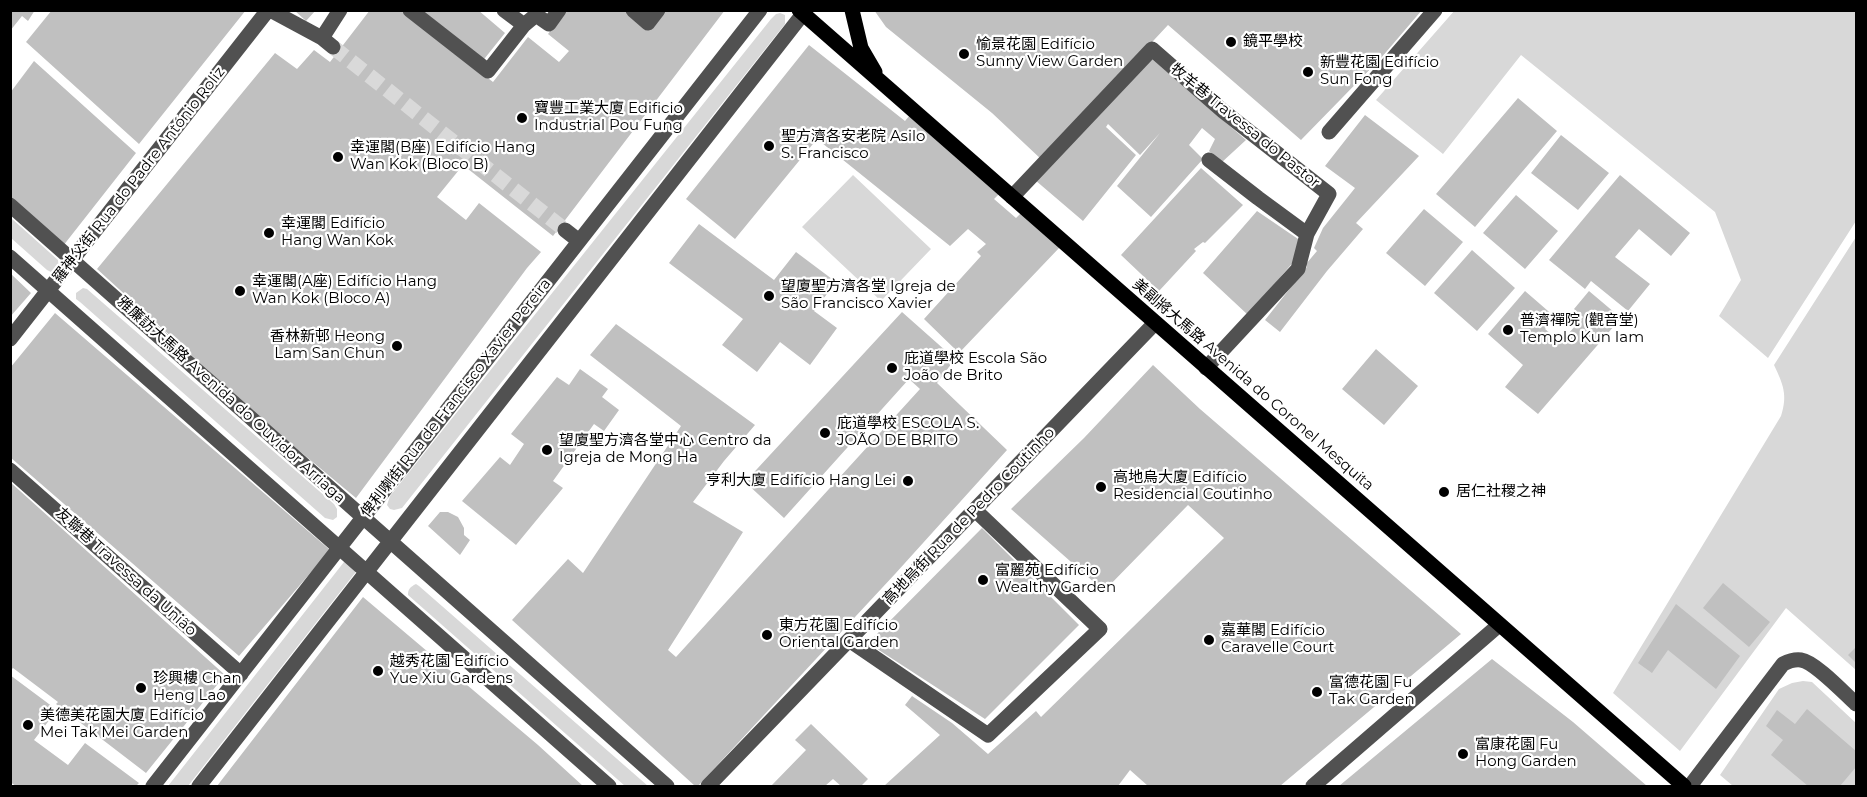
<!DOCTYPE html>
<meta charset="utf-8">
<style>
body{margin:0}
#map{position:relative;width:1867px;height:797px;overflow:hidden;background:#fff;font-family:Montserrat,sans-serif}
canvas{display:block}
.frame{position:absolute;inset:0;border:12px solid #000;pointer-events:none}
</style>
<div id="map">
<canvas width="1867" height="797"></canvas>
<div class="frame"></div>
</div>
<script>
const c = document.querySelector('canvas').getContext('2d');
c.lineJoin = 'round';
function paint(path, color) { c.fillStyle = color; c.fill(path, 'evenodd'); }
function trace(path, color, width, dash) { c.strokeStyle = color; c.lineWidth = width; c.lineCap = dash ? 'butt' : 'round'; c.setLineDash(dash || []); c.stroke(path); }
function write(font, color, halo, rows, align = 'center') {
  c.font = font + ' Montserrat,"Noto Sans SC",sans-serif'; c.lineWidth = 4.5; c.setLineDash([]); c.textBaseline = 'middle'; c.strokeStyle = halo; c.fillStyle = color; for (const [text, x, y, turn = 0] of rows) {
    c.save(); c.translate(x, y); c.rotate((+turn || 0) * Math.PI / 180); c.textAlign = isNaN(turn) ? turn : align; if (halo) c.strokeText(text, 0, 0); c.fillText(text, 0, 0); c.restore();
  }
}
paint(new Path2D(`
 M1455,10L1856,11V221L1768,358L1719,316L1741,280L1715,212L1521,55L1443,154L1376,100Z
 M780,13L785,15V24L402,508L394,510L390,509L387,505L390,496L771,19L776,14Z
 M853,175L931,249L881,301L802,227Z
 M11,218L58,260L59,265L55,271L51,272L47,270L11,238Z
 M1856,237V670L1786,608L1680,751L1613,693L1781,416C1788,395 1783,384 1774,365Z
 M83,288L87,289L334,504L337,509V517L333,520L325,518L80,302L76,299V293Z
 M344,562H350L356,569L355,573L188,786H168Z
 M416,584L419,586L648,786H625L408,595C408,589 410,587 416,584Z
 M1803,681L1812,682L1856,723V786H1733L1720,775L1779,689L1792,683Z`), '#d8d8d8');
paint(new Path2D(`
 M10,10H35L28,21L22,16L10,31Z
 M52,10H246L139,144L26,42Z
 M294,10H316L306,21Z
 M370,10H401L493,82L528,37L559,62L569,51L548,34L566,10H627L647,29L661,10H725L553,236L463,165L437,197L466,220L479,203L541,252L527,268L356,498L267,424L97,269L275,53L297,69L314,50L330,62Z
 M417,10H478L505,33L481,63Z
 M874,10H1422L1381,58L1301,140L1168,25L1042,160L992,113L886,27Z
 M809,45L905,121L910,115L1000,193L994,199L1016,218L1021,213L1060,247L959,353L924,319L981,256L977,252L986,244L968,229L950,246L817,139L735,239L686,199Z
 M1152,59L1246,140L1221,163L1209,151L1215,139L1202,128L1189,145L1203,159L1151,217L1117,186L1160,133L1140,155L1108,124L1106,127L1136,155L1083,221L1035,180Z
 M34,61L136,153L63,246L10,200V93Z
 M1518,98L1557,131L1475,227L1436,194Z
 M1365,115L1419,156L1356,223L1363,229L1327,271L1280,332L1265,320L1307,267L1306,264L1317,251L1314,248L1323,228L1355,188L1325,166Z
 M1561,135L1609,173L1578,210L1531,173Z
 M1201,168L1243,205L1205,243L1203,242L1194,249L1196,251L1159,291L1121,255Z
 M1620,175L1690,233L1671,256L1639,229L1615,257L1650,284L1628,311L1591,281L1585,289L1549,260Z
 M1516,195L1558,231L1525,269L1483,233Z
 M1424,209L1463,242L1425,286L1386,253Z
 M1257,211L1301,241L1295,260L1248,315L1203,273Z
 M699,224L774,280L796,252L836,282L814,311L837,328L810,365L780,342L757,372L722,345L743,319L669,263Z
 M1472,250L1515,288L1477,331L1434,293Z
 M10,273L31,293L10,317Z
 M1525,291L1555,317L1545,329L1561,342L1583,317L1574,309L1589,291L1621,318L1538,414L1505,387L1523,365L1488,334Z
 M902,312L955,359L937,383L1007,450L895,574L698,786H695L512,620L568,559L583,573L681,426L590,355L616,324L755,425L724,461L693,502L743,532L668,650L676,657L920,389L909,379L784,518L745,482Z
 M55,313L330,550L239,656L10,457V368Z
 M1376,349L1418,386L1384,425L1342,389Z
 M1153,365L1200,409L1461,634L1280,786H1148L1130,770L1118,786H884L940,735L905,705L912,696L952,723L988,754L1036,711L1041,717L1224,538L1188,505L1104,591L1011,509L1084,438Z
 M580,369L608,389L602,397L619,410L604,431L594,424L553,481L563,488L516,545L462,501L500,457L510,465L524,444L511,434L557,377L569,385Z
 M10,482L225,675L146,773L56,704L58,702L13,668L10,671Z
 M440,512H448L458,517L464,528V535L470,540L460,555L428,526Z
 M982,528L1079,625L985,719L868,643Z
 M1723,583L1770,622L1749,647L1703,608Z
 M363,597L538,745L583,786H217Z
 M1676,604L1740,656L1716,689L1668,650L1652,673L1638,663Z
 M1855,648L1856,650V663L1848,655Z
 M1492,659L1573,722L1647,786H1339Z
 M10,675L57,710L34,740L68,765L85,743L139,783L136,786H16L10,782Z
 M1807,709L1856,751V767L1840,786H1808L1771,755L1783,740L1766,726L1777,710L1795,724Z
 M811,724L868,779L861,786H841L833,779L825,786H771L806,750L795,740Z`), '#c0c0c0');
trace(new Path2D(`
 M333,47L565,230`), '#d9d9d9', 15, [15, 8]);
trace(new Path2D(`
 M270,10L322,38L333,47
 M410,10L488,71L524,25
 M504,10L524,25L536,15L549,24L559,10
 M633,10L648,23L658,10
 M322,38L340,10
 M1329,132L1435,10
 M1209,160L1258,198L1307,234
 M1012,197L1152,49L1223,111L1329,194L1307,234L1298,269L1206,368
 M10,205L667,786
 M565,230L579,241
 M10,257L609,786
 M10,339L268,10
 M10,470L241,674
 M849,640L988,735L1100,629L975,510
 M153,786L760,10
 M199,786L806,10
 M708,786L1155,323
 M1313,786L1499,625
 M1690,786L1783,664C1789,661 1794,659 1801,660C1815,662 1844,693 1856,704`), '#515151', 15);
trace(new Path2D(`
 M799,10L1684,786
 M852,10L861,48L875,72`), '#000', 15);
for (const [x, y, r, color] of [
 [1231,42,6,"#000"],
 [964,54,6,"#000"],
 [1308,72,6,"#000"],
 [522,118,6,"#000"],
 [769,146,6,"#000"],
 [338,157,6,"#000"],
 [269,233,6,"#000"],
 [240,291,6,"#000"],
 [769,296,6,"#000"],
 [1508,330,6,"#000"],
 [397,346,6,"#000"],
 [892,368,6,"#000"],
 [825,433,6,"#000"],
 [547,450,6,"#000"],
 [908,481,6,"#000"],
 [1101,487,6,"#000"],
 [1444,492,6,"#000"],
 [983,580,6,"#000"],
 [767,635,6,"#000"],
 [1209,640,6,"#000"],
 [378,671,6,"#000"],
 [141,688,6,"#000"],
 [1317,692,6,"#000"],
 [28,725,6,"#000"],
 [1463,754,6,"#000"]
]) { const dot = new Path2D(); dot.arc(x, y, r, 0, 2 * Math.PI); c.fillStyle = color; c.fill(dot); trace(dot, '#fff', 2); }
write('15px', '#000', '#fff', [
 ["鏡平學校",1243,42],
 ["愉景花園 Edifício",976,45],
 ["Sunny View Garden",976,62],
 ["新豐花園 Edifício",1320,63],
 ["Sun Fong",1320,80],
 ["寶豐工業大廈 Edificio",534,109],
 ["Industrial Pou Fung",534,126],
 ["聖方濟各安老院 Asilo",781,137],
 ["S. Francisco",781,154],
 ["幸運閣(B座) Edifício Hang",350,148],
 ["Wan Kok (Bloco B)",350,165],
 ["幸運閣 Edifício",281,224],
 ["Hang Wan Kok",281,241],
 ["幸運閣(A座) Edifício Hang",252,282],
 ["Wan Kok (Bloco A)",252,299],
 ["望廈聖方濟各堂 Igreja de",781,287],
 ["São Francisco Xavier",781,304],
 ["普濟禪院 (觀音堂)",1520,321],
 ["Templo Kun Iam",1520,338],
 ["香林新邨 Heong",385,337,"right"],
 ["Lam San Chun",385,354,"right"],
 ["庇道學校 Escola São",904,359],
 ["João de Brito",904,376],
 ["庇道學校 ESCOLA S.",837,424],
 ["JOÃO DE BRITO",837,441],
 ["望廈聖方濟各堂中心 Centro da",559,441],
 ["Igreja de Mong Ha",559,458],
 ["高地烏大廈 Edifício",1113,478],
 ["Residencial Coutinho",1113,495],
 ["亨利大廈 Edifício Hang Lei",896,481,"right"],
 ["居仁社稷之神",1456,492],
 ["富麗苑 Edifício",995,571],
 ["Wealthy Garden",995,588],
 ["東方花園 Edifício",779,626],
 ["Oriental Garden",779,643],
 ["嘉華閣 Edifício",1221,631],
 ["Caravelle Court",1221,648],
 ["越秀花園 Edifício",390,662],
 ["Yue Xiu Gardens",390,679],
 ["珍興樓 Chan",153,679],
 ["Heng Lao",153,696],
 ["富德花園 Fu",1329,683],
 ["Tak Garden",1329,700],
 ["美德美花園大廈 Edifício",40,716],
 ["Mei Tak Mei Garden",40,733],
 ["富康花園 Fu",1475,745],
 ["Hong Garden",1475,762]
], 'left');
write('15px', '#000', '#fff', [
 ["牧羊巷 Travessa do Pastor",1245,126,39],
 ["羅神父街 Rua do Padre António Roliz",139,175,-52],
 ["美副將大馬路 Avenida do Coronel Mesquita",1253,385,41],
 ["俾利喇街 Rua de Francisco Xavier Pereira",456,398,-52],
 ["雅廉訪大馬路 Avenida do Ouvidor Arriaga",231,400,42],
 ["高地烏街 Rua de Pedro Coutinho",969,516,-46],
 ["友聯巷 Travessa da União",126,572,42]
]);
</script>
